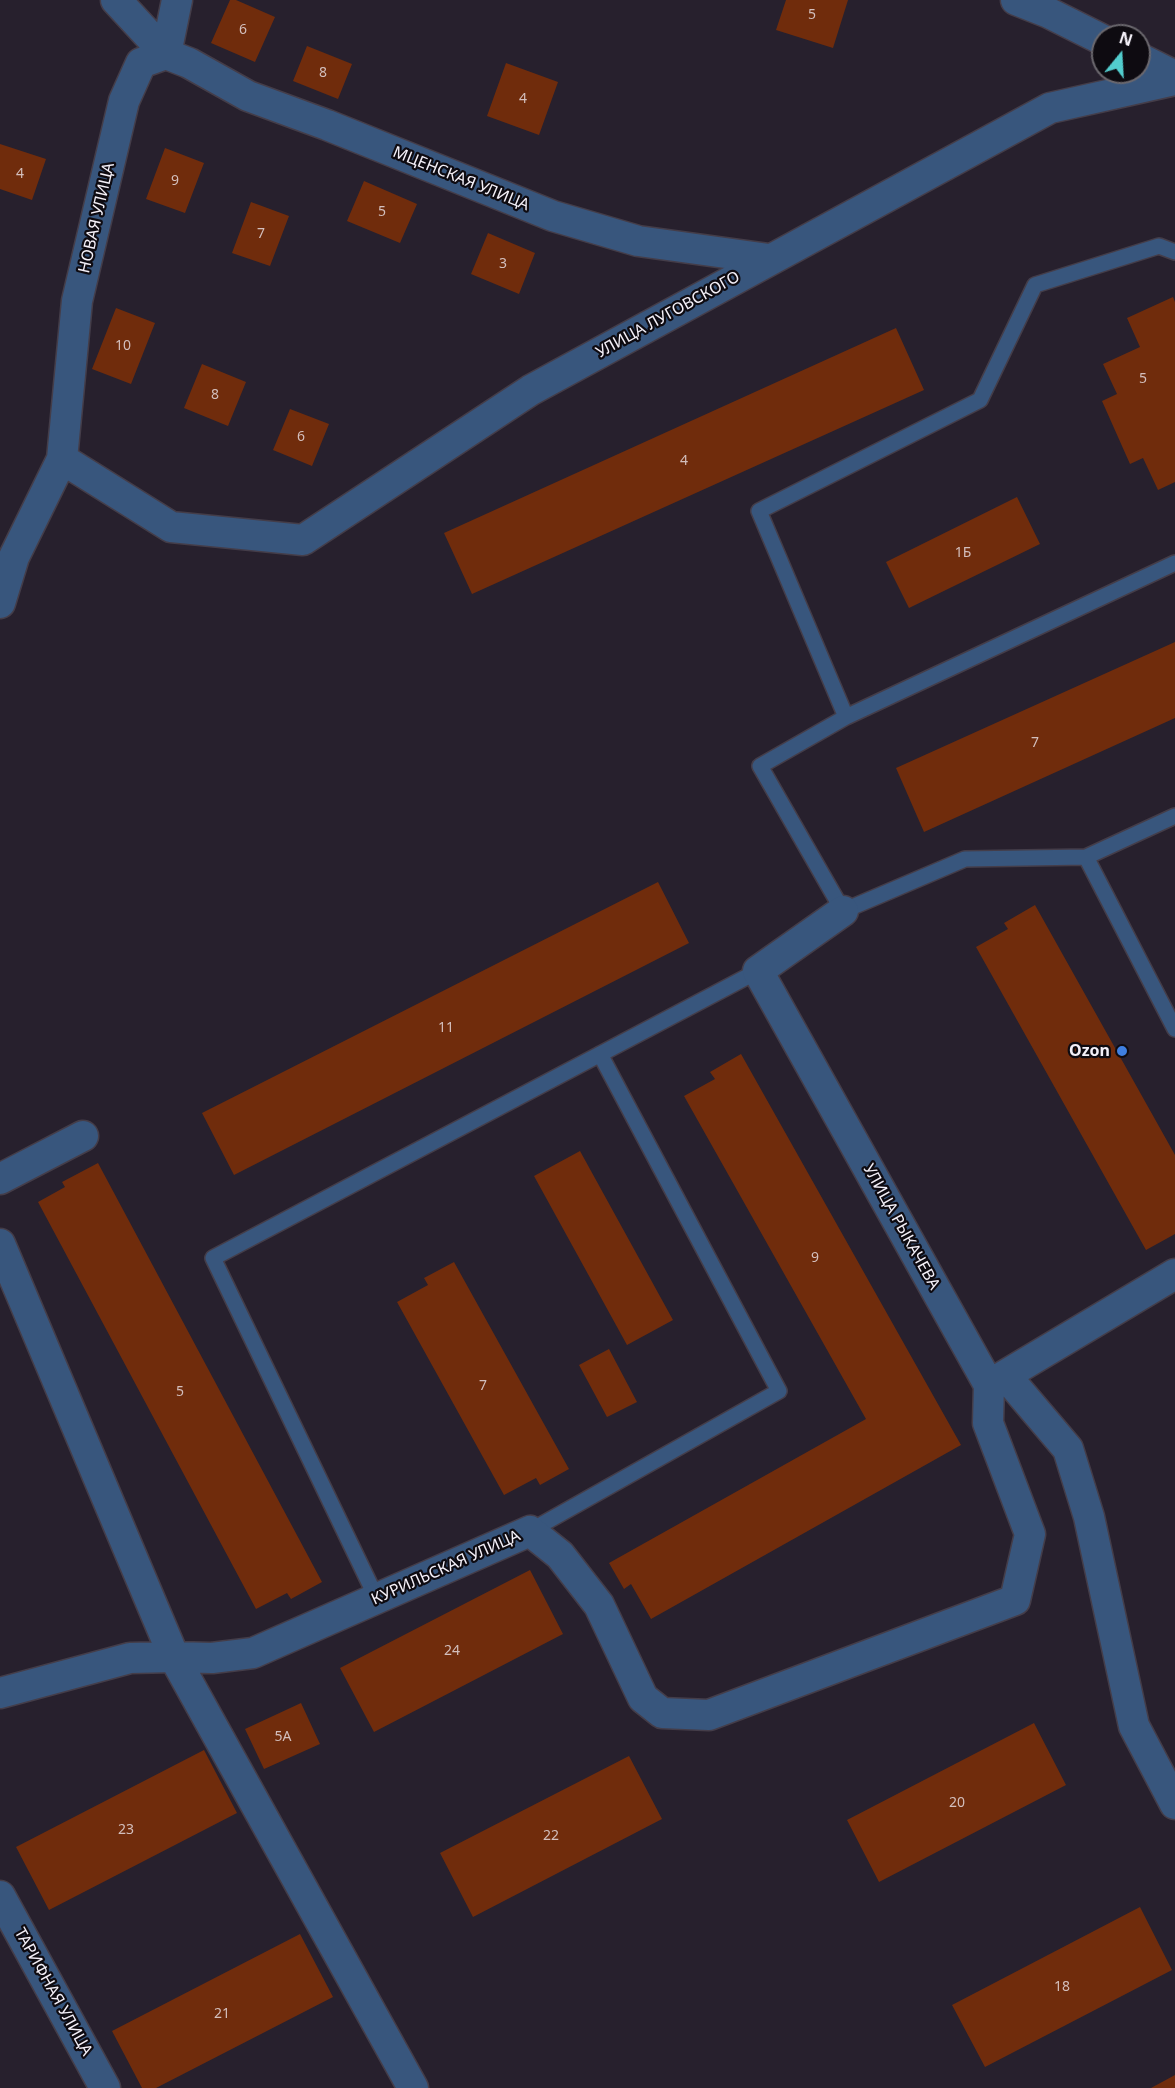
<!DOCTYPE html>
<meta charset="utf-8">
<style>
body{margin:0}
#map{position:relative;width:1175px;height:2088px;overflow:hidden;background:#27202d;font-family:"Noto Sans",sans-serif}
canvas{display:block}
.north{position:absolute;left:1091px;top:24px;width:60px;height:60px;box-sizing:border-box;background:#0e0b11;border:2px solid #6a676d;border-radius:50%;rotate:18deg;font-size:16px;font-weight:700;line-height:24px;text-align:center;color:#f4f0f8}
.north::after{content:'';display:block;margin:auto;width:21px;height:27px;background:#52cdce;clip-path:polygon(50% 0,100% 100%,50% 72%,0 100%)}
</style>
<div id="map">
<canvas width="1175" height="2088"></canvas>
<div class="north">N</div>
</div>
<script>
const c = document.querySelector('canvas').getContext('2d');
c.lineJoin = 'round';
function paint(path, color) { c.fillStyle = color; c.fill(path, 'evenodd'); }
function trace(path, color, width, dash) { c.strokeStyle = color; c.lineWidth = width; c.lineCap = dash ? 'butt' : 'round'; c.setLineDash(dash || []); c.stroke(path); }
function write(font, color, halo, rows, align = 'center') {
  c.font = font + ' "Noto Sans",sans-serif'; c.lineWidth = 4.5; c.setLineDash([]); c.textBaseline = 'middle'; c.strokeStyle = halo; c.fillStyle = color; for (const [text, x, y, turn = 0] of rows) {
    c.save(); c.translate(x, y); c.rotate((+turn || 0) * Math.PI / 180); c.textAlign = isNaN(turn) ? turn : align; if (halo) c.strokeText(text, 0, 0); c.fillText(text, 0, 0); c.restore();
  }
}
paint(new Path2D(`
 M230,0H236L275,17L255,62L211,43Z
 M786,0H848L833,48L776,30Z
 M307,46L352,64L338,99L293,81Z
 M506,63L558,82L539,135L487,116Z
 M0,144L46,159L32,200L0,189Z
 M165,148L204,163L185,213L146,199Z
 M364,181L417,204L400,243L347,221Z
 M251,202L289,216L270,266L232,253Z
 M488,233L535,253L519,294L471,274Z
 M1173,297L1175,302V482L1158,490L1143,458L1130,464L1102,401L1117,394L1103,364L1140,347L1127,318Z
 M116,308L155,323L131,384L92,369Z
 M896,328L924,390L472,594L444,533Z
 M202,364L246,382L228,426L184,408Z
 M290,409L329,424L312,466L273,450Z
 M1017,497L1040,544L909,608L886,562Z
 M1175,642V718L924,832L896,768Z
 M658,882L689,943L234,1175L202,1113Z
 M1035,905L1175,1155V1234L1146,1250L976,947L1008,929L1004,923Z
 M741,1054L961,1445L651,1619L631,1584L624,1589L609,1563L866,1419L684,1096L715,1079L710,1072Z
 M580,1151L673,1320L627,1345L534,1176Z
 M98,1163L322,1582L291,1599L287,1593L256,1609L38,1202L65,1187L62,1182Z
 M454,1262L569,1469L540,1485L536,1478L504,1495L397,1302L428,1285L424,1278Z
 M609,1349L637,1402L607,1417L579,1365Z
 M530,1570L563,1634L374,1732L340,1668Z
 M301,1703L320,1744L264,1769L245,1729Z
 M1034,1723L1066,1785L879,1882L847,1820Z
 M204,1750L237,1813L49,1910L16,1847Z
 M629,1756L662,1819L473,1917L440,1853Z
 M1140,1907L1172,1970L985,2067L952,2005Z
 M300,1934L333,1997L156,2088H142L112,2031Z
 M1175,2075V2088H1151Z`), '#702c0c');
const lane = new Path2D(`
 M1175,563L846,717L760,766L843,911L965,859L1086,857L1175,816
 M846,717L759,511L980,400L1035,285L1159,246L1175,252
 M1086,857L1175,1029
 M530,1531L779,1391L600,1054
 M377,1599L213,1258L758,971`);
const street = new Path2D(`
 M116,0L166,54L189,63L248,96L327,125L553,216L638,241L769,259
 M1016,0L1049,13L1103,40
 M166,54L177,0
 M1139,58L1175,76
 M62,459L171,527L303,540L531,390L1050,108L1175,80
 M0,603L14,557L62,459L77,301L124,101L141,63L166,54
 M843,911L758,971L989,1385L1175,1274
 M0,1179L83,1136
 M0,1244L174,1657L212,1658L253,1653L530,1531L560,1555L599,1605L643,1698L662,1713L709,1715L1015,1600L1030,1534L988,1423L989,1385L1006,1376L1068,1449L1089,1517L1134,1726L1175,1804
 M0,1693L130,1658L174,1657L413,2088
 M0,1896L105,2088`);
trace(lane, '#443d49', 18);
trace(street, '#443d49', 33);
trace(lane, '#38567d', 15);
trace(street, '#38567d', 30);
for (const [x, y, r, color] of [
 [1122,1051,6,"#3f7fe0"]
]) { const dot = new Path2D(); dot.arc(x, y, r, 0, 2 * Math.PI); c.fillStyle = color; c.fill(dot); trace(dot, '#0e0b11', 2); }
write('14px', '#d3bfbd', null, [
 ["5",812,15],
 ["6",243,30],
 ["8",323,73],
 ["4",523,99],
 ["4",20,174],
 ["9",175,181],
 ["5",382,212],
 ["7",261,234],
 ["3",503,264],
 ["10",123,346],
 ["5",1143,379],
 ["8",215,395],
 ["6",301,437],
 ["4",684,461],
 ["1Б",963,553],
 ["7",1035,743],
 ["11",446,1028],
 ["9",815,1258],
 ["7",483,1386],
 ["5",180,1392],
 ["24",452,1651],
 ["5А",283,1737],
 ["20",957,1803],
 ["23",126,1830],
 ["22",551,1836],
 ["18",1062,1987],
 ["21",222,2014]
]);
write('16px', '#f4f0f8', '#0e0b11', [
 ["МЦЕНСКАЯ УЛИЦА",461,179,22],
 ["НОВАЯ УЛИЦА",97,218,-77],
 ["УЛИЦА ЛУГОВСКОГО",668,315,-29],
 ["УЛИЦА РЫКАЧЕВА",901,1227,61],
 ["КУРИЛЬСКАЯ УЛИЦА",446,1568,-24],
 ["ТАРИФНАЯ УЛИЦА",53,1992,61]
]);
write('bold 16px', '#f4f0f8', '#0e0b11', [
 ["Ozon",1110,1051]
], 'right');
</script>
